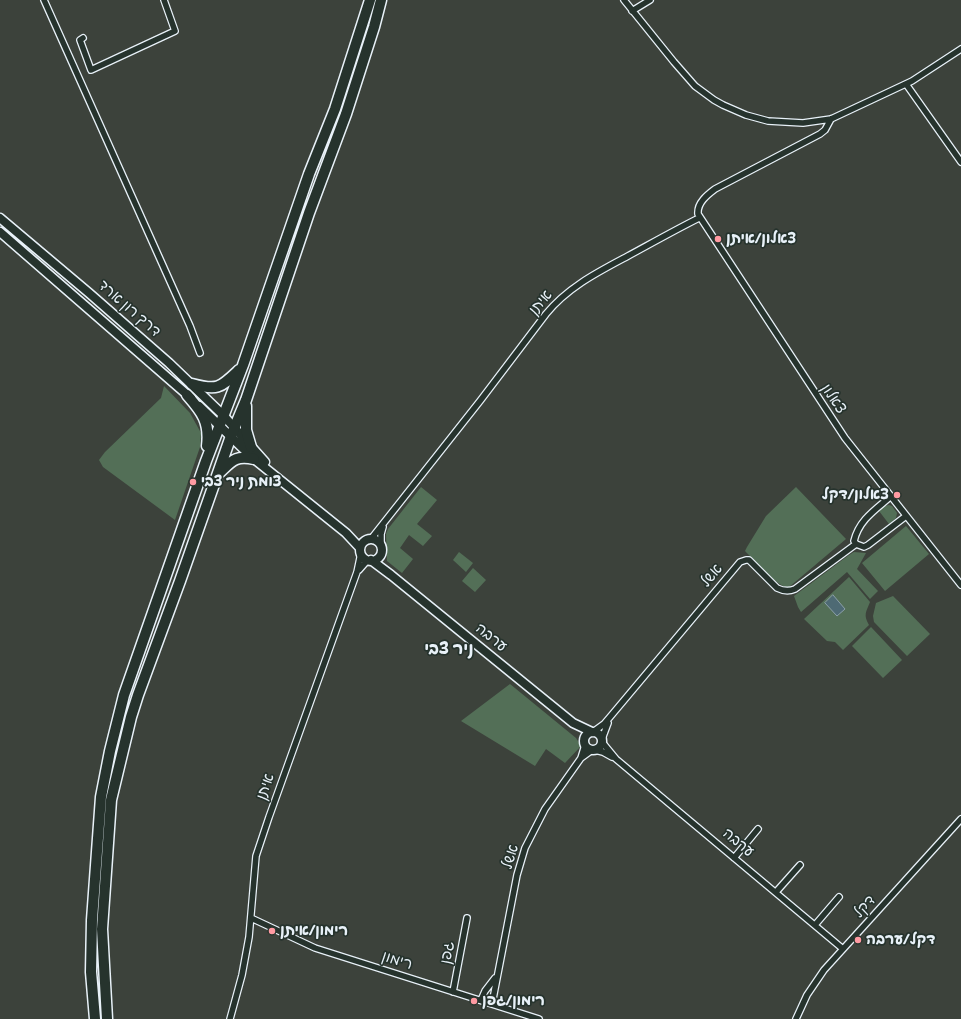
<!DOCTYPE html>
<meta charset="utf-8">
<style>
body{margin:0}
canvas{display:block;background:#3c423b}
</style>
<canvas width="961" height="1019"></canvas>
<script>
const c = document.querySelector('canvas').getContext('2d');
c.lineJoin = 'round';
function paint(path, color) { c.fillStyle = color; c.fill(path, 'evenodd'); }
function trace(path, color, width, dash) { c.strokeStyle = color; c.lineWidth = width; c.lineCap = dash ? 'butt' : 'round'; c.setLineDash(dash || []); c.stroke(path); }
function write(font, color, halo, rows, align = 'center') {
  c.font = font + ' Itim,"Playpen Sans Hebrew",sans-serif'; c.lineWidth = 3.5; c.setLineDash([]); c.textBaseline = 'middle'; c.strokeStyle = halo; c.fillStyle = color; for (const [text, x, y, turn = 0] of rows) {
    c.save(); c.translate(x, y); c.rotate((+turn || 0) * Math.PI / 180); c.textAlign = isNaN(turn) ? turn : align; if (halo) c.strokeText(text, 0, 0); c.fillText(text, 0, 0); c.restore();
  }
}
paint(new Path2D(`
 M164,386L190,413L201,433L200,447L175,520L103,467L99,460L105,452L161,398Z
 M421,487L437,500L417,524L432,536L423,546L409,535L400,548L413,559L402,573L387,561L386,534L388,529Z
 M796,487L846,539L788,588C774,584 756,562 745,551L747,547L766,516Z
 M889,505L892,506L897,513L896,518L889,524L879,511L885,506Z
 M906,526L929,554L885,591L862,563Z
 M459,552L473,563L466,572L453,560Z
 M854,552L866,553L857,569L878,591L870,599L847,572L801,612L798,607L794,596L849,555Z
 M473,568L486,580L475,592L462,581Z
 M849,577L870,602C866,612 863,615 869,625L843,650L835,642L827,641L804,619Z
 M893,596L930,634L907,656L874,622L873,616L876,603Z
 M871,627L902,660L883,678L852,646Z
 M510,684L576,738L581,746L565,763L546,749L535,766L461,721Z`), '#536f57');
const water = new Path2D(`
 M833,595L845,609L837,616L825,603Z`);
paint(water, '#4e6a74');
trace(water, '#8ca0a9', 1);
const street = new Path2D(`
 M44,0L190,326L200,353
 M624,0L674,62L695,86L714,100L723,105L746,115L768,121L803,123L831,119L912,81L961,49
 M632,11L650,0
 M83,38L80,40L91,70L175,31L164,0
 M906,84L961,162
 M831,119L825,130L820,134L715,189C707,195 697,203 698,214L845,438L961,585
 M371,539L480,401L546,314C568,287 598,272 628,256C652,243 675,230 699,218
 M856,544L854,541C859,520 875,510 890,497
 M856,544L864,547L868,545L906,516
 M381,545V534L383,527
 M359,570L366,562L370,560
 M593,732L604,724L610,717L740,562L746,560H749L777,588C783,591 788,592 795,589L856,544
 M602,739L608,723
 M602,742L616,759L843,949
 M595,750L603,752L612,757
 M581,758L592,750
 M734,858L758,829
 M776,892L800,865
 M251,918L315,948L539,1019
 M815,925L839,897
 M453,992L467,918
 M481,1000L485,991L495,978
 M492,1004L517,875L525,848L545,809L581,758L585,745
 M230,1019L242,975L249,937L256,856L269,817L357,572L361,553
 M796,1019L807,995L824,970L961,819`);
const secondary = new Path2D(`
 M0,218L89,293L169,363L223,415L265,462
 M0,232L191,398
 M199,406L254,459L346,533L360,548
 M360 550a11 11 0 1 1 22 0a11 11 0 1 1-22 0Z
 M371,560L391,575L573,723L592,732
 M584 741a9 9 0 1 1 18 0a9 9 0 1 1-18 0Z`);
const highway = new Path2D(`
 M192,384C218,391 220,388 239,370
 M187,395C202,412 210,422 207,446
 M246,406V430L251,447
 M219,473C232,461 235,455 254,459
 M95,1019L91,972L92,920L101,797L110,751L124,695L206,461L243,365L309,174L335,109L370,0
 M107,1019L102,929L111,800L131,717L138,695L180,581L231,436L246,400L309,213L346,114L374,27L381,0`);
trace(street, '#e8f1f8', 8);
trace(secondary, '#e8f1f8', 11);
trace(highway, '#e8f1f8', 13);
trace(street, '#26332d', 5.5);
trace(secondary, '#26332d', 8);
trace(highway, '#26332d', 10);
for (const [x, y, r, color] of [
 [718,239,4,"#ff9aa2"],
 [193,482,4,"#ff9aa2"],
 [897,495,4,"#ff9aa2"],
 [272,931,4,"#ff9aa2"],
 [858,940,4,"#ff9aa2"],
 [474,1001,4,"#ff9aa2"]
]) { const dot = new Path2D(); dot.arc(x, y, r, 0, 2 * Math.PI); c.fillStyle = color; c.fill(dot); trace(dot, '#26332d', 1.5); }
write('bold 15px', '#e8f1f8', '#26332d', [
 ["צאלון/איתן",726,239],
 ["צומת ניר צבי",201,482],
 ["צאלון/דקל",889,495,"right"],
 ["רימון/איתן",280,931],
 ["דקל/ערבה",866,940],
 ["רימון/גפן",482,1001]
], 'left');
write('15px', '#e8f1f8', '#26332d', [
 ["איתן",541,303,-49],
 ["דרך רון ארד",129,309,41],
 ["צאלון",833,399,56],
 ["אשל",712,576,-50],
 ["ערבה",491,638,39],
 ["איתן",266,787,-70],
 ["ערבה",738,843,40],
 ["אשל",511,857,-73],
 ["דקל",865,907,-48],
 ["גפן",448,953,-80],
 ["רימון",397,961,17]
]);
write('bold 17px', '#e8f1f8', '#26332d', [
 ["ניר צבי",449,650]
]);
</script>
